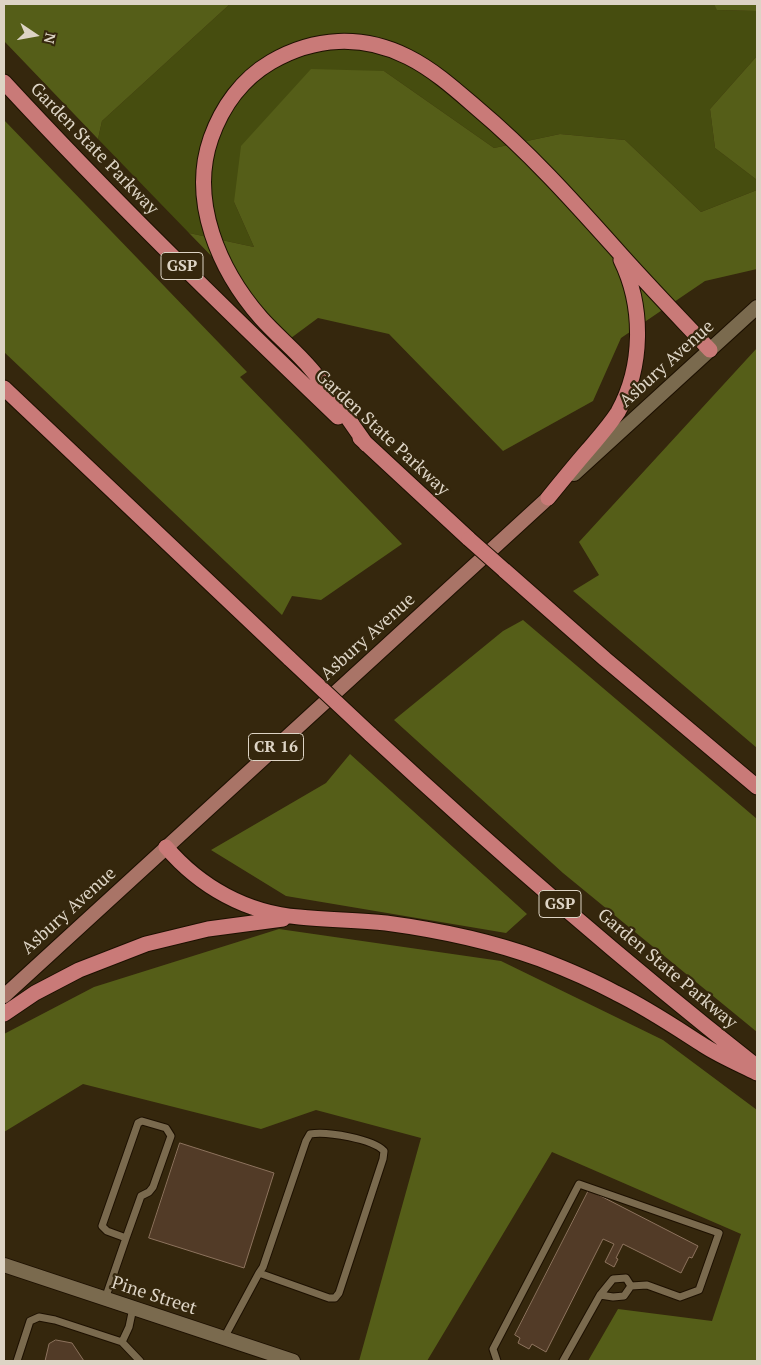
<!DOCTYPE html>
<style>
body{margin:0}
#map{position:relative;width:761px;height:1365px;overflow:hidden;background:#35270d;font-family:"PT Serif",serif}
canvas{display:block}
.frame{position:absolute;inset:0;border:5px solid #ddd4c5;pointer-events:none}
.north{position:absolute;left:10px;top:10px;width:50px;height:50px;-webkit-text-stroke:4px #35270d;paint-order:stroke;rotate:102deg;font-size:14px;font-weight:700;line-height:20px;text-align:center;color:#ddd4c5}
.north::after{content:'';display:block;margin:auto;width:18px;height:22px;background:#ddd4c5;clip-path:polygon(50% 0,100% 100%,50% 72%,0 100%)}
</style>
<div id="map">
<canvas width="761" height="1365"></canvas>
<div class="frame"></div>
<div class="north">N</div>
</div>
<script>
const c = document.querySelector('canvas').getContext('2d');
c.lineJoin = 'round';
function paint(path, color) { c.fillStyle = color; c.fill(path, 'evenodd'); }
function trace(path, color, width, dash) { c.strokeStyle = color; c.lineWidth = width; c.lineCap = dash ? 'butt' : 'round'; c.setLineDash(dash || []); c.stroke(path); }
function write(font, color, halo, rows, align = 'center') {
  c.font = font + ' "PT Serif",serif'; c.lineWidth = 4.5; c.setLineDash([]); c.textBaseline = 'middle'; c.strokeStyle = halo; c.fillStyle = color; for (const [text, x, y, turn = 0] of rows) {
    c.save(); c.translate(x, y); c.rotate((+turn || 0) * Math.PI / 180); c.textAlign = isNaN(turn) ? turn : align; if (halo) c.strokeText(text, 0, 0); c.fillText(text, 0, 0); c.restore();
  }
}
paint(new Path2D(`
 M230,4H714L718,10L757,11V56L710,109L715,148L757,180V190L701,212L625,140L560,134L494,148L384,71L234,202L254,247L189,233L98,139L102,121Z`), '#464d0f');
paint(new Path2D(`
 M4,4H230L102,121L98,139L4,41Z
 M714,4H757V11L717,10Z
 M757,56V180L715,148L710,109Z
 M311,69L384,71L494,148L560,134L625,140L701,212L757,190V269L705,281L621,338L593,401L503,451L389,334L318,318L291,338L189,233L254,247L234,202L241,146Z
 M4,120L247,372L240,377L402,544L321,600L292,596L282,615L4,352Z
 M757,348V748L573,591L599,575L579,542Z
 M523,620L757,819V1032L563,873L394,720L503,631Z
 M350,754L527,914L506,933L286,896L211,850L326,783Z
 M279,929L501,961L663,1040L757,1110V1361H588L618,1309L712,1321L741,1234L552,1152L427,1361H359L421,1138L316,1110L261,1129L83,1084L4,1132V1034L94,987Z`), '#555e18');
const building = new Path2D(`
 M180,1143L274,1173L244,1268L149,1238Z
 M589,1190L698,1246L692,1258L689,1257L681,1273L623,1244L616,1258L618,1259L614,1267L605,1262L614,1244L603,1239L546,1352L532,1344L529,1349L518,1343L520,1338L515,1335Z
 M56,1340L72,1343L84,1361H45L49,1344Z`);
paint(building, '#523b27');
trace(building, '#8d735e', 1);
const service = new Path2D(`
 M105,1299L126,1238L107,1231L102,1226L138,1123L142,1121L166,1128L171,1136L153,1187L149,1192L141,1196L126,1238
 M224,1338L259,1273L263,1267L306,1141L310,1134C327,1131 373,1139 384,1151L383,1159L339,1293L335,1298H329L259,1273
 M122,1342L129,1327L133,1308
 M17,1361L30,1321L39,1317L55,1320L122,1342L140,1361
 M497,1361L493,1349L579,1184L719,1233L699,1290L680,1297L647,1285L631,1286
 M563,1361L600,1295L613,1279L626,1278L631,1286L624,1296L613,1297L600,1295`);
const minor = new Path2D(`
 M4,1265L293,1361`);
const secondary = new Path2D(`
 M574,474L757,307`);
const primary = new Path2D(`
 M4,996L548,498`);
const motorway = new Path2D(`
 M4,82C111,198 224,308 338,417
 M4,388L290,659
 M360,438L469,539
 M366,444C348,419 331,392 311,369C296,351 277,336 261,318C219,270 189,201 211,138C222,107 242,79 271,62C314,37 362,34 408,57C434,70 456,90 478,109C528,151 572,200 615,248C646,283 678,316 710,350
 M548,498C561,482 574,466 587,451C598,438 609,426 618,412C643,367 644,307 621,260
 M504,570L605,659L757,787
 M370,734C493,848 619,958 751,1062
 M166,847C200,887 247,913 299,917C328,920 357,920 386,923C438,930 491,941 540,959C566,969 592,980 616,993C647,1008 675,1027 703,1045C720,1056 739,1064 757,1073
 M4,1014L35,993L79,970L146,944L208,929L283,919`);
trace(service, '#1d1000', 9);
trace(minor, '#1d1000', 16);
trace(secondary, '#1d1000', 16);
trace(primary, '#1d1000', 16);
trace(motorway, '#1d1000', 17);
trace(service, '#7a6a4e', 7);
trace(minor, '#7a6a4e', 14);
trace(secondary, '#7a6a4e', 14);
trace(primary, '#a97467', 14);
trace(motorway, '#c97a78', 15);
const motorwayBridge = new Path2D(`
 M469,539L504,570
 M290,659L370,734`);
trace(motorwayBridge, '#1d1000', 17, []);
trace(motorwayBridge, '#c97a78', 15);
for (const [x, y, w] of [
 [182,266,42],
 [276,747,55],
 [560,904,42]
]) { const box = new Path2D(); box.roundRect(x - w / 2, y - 13.5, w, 27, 4); c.fillStyle = '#35270d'; c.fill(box); trace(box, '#ddd4c5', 1); }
write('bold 16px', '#ddd4c5', null, [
 ["GSP",182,266],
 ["CR 16",276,747],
 ["GSP",560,904]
]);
write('18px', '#ddd4c5', '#35270d', [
 ["Garden State Parkway",94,149,46],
 ["Asbury Avenue",667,364,-42],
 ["Garden State Parkway",382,433,43],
 ["Asbury Avenue",368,637,-42],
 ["Asbury Avenue",69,911,-42],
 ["Garden State Parkway",667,969,40],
 ["Pine Street",154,1296,18]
]);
</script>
